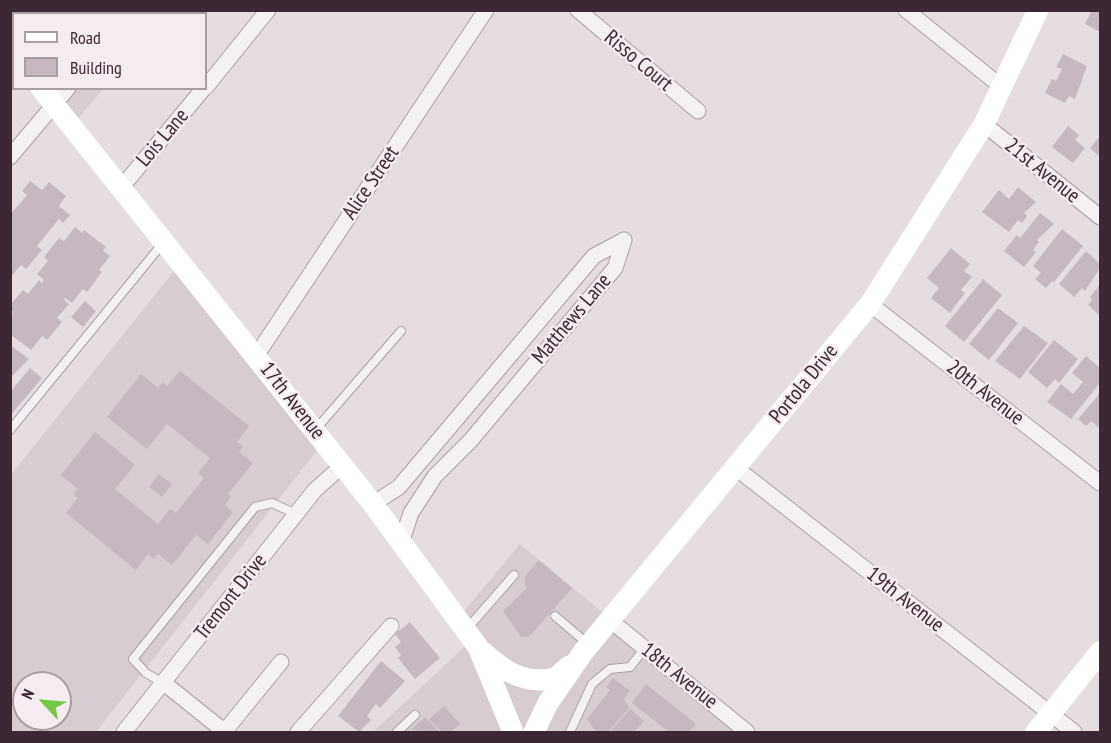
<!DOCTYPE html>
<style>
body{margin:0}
#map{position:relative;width:1111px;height:743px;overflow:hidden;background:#e6dde3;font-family:"PT Sans Narrow",sans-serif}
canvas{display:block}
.frame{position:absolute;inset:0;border:12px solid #3c2834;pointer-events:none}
.legend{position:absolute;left:12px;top:12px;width:195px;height:78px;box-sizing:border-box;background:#f4ecf1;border:2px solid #aa9ea5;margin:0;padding:8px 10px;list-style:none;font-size:18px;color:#3c2834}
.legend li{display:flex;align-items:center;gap:12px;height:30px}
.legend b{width:30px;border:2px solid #aa9ea5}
.north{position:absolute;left:12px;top:671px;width:60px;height:60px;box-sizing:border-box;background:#f4ecf1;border:2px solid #aa9ea5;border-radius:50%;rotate:296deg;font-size:16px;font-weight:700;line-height:24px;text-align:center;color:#3c2834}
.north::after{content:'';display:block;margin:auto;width:21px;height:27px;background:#77c747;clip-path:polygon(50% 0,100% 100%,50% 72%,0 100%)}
</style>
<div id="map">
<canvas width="1111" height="743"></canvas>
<div class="frame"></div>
<ul class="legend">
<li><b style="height:8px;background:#fff"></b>Road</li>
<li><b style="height:16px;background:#c6b8c0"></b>Building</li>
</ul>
<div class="north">N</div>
</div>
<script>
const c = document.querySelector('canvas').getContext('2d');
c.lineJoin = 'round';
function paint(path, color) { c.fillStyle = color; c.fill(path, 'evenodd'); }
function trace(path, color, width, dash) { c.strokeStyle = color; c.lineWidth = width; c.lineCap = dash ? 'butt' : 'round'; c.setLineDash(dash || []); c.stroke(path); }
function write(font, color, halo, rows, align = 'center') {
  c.font = font + ' "PT Sans Narrow",sans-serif'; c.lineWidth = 5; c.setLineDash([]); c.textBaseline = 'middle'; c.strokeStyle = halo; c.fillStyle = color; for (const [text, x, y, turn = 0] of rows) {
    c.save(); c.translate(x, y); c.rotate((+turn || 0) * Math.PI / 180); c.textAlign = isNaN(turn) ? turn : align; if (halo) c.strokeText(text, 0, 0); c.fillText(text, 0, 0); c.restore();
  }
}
paint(new Path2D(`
 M48,89H103L69,130Z
 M178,266L322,444L96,732H11L10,476ZM24,683H60V719H24Z
 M520,544L607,616L739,732H373L476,636L460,616Z`), '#d8ccd3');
paint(new Path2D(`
 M42,10H60L63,14H40Z
 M70,10H93L90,14H74Z
 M1092,10H1100V32L1085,24Z
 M1063,54L1087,66L1075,99L1069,96L1065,103L1045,93L1052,79L1056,81L1062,69L1056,67Z
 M1068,126L1079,135L1075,140L1085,148L1073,163L1052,147Z
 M1100,136V157L1090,148Z
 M30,181L42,190L49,182L66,196L59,206L70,215L63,223L59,219L37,246L42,250L26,269L21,265L10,278V215L27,195L22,191Z
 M1018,187L1036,202L1024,213L1027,216L1022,223L1018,220L1009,232L982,212L999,190L1009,199Z
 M1040,213L1054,224L1037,240L1039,242L1033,250L1036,252L1024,267L1004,251L1017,235L1020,238Z
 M75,227L82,233L84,230L106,247L103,251L110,256L99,270L102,272L87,292L83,289L72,303L65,298L64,300L69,304L57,318L62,322L47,340L42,336L31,350L10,334L13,312L10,305L23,290L28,294L39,280L42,283L44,280L37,274L48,261L44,257L59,238L64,241Z
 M1062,229L1083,246L1054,282L1052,281L1046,288L1035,279L1041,273L1033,266Z
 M951,248L970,264L964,271L972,277L961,290L965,293L950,313L931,298L939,288L927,278Z
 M1086,251L1100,264V268L1085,291L1082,288L1074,297L1059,284Z
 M983,279L1002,295L964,342L945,326Z
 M1100,284V316L1088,305L1092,300L1090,297Z
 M85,301L96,311L83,327L71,317Z
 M998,308L1018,323L989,360L969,344Z
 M1024,326L1048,343L1020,379L995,361Z
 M1054,340L1078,359L1059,383L1055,379L1047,388L1028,372Z
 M10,345L29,359L10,378Z
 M1086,356L1100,368V383L1071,419L1047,402L1061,384L1073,394L1083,382L1072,373Z
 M30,368L42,378L10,416V392Z
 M180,371L249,426L237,442L243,446L239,452L253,463L228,494L231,496L225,505L233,512L208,544L196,535L172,565L158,554L154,559L148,554L136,570L66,513L78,498L73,494L78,489L61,475L95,432L135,465L115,489L158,524L170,509L176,513L204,478L198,473L210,458L167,424L147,449L107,417L141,374L158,388L162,382L167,386Z
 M1100,393V429L1091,421L1086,426L1078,419Z
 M159,474L172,484L162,497L149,487Z
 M539,560L572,588L529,637H521L503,611L527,588L525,586V576Z
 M410,622L440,658L415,679L398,658L401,655L395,647L401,642L395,634Z
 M381,661L405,681L380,708L376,704L367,716L371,720L359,732L338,716Z
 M613,678L630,691L624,699L629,708L608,732H596L587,719L610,690L606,687Z
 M646,684L696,724L689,732H669L632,703Z
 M444,706L460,724L451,732H442L429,719Z
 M630,709L644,721L634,732H610Z
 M425,717L440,732L411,730Z`), '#c6b8c0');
const lane = new Path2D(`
 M316,429L401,331
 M10,430L163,243
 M555,616L588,644
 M466,630L514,575
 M163,683L146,673L133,659L255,507L272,503L296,514
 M397,732L415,715
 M570,732L592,684L610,669L630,667L645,648`);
const street = new Path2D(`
 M578,10L698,111
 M906,10L1003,88
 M131,14L134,10
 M206,87L268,10
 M984,124L1100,217
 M10,157L68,88
 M121,188L204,88
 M870,304L1100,483
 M256,356L486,10
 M736,468L1074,732
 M373,504L399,487L594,256L624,240
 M401,543L411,513L435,476L471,440L615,268L624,240
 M610,620L747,732
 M164,683L225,732
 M124,732L315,490L343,465
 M224,732L281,662
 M298,732L391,626`);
trace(lane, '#ac9fa8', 10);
trace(street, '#ac9fa8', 17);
trace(lane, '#f5f0f3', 8);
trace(street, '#f5f0f3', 15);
trace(new Path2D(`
 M10,51L14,55
 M41,88L373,504L478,647L513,732
 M483,652C505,672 525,685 556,678L569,666
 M534,732L548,703L584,651L870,304L984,124L1038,10
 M1036,732L1100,652`), '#fff', 21);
write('21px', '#3c2834', '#f4ecf1', [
 ["Risso Court",638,61,40],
 ["Lois Lane",163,138,-50],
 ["21st Avenue",1042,171,39],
 ["Alice Street",371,183,-56],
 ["Matthews Lane",572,319,-50],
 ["Portola Drive",804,384,-51],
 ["20th Avenue",985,393,38],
 ["17th Avenue",292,401,52],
 ["Tremont Drive",231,597,-52],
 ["19th Avenue",905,600,38],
 ["18th Avenue",679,676,39]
]);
</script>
